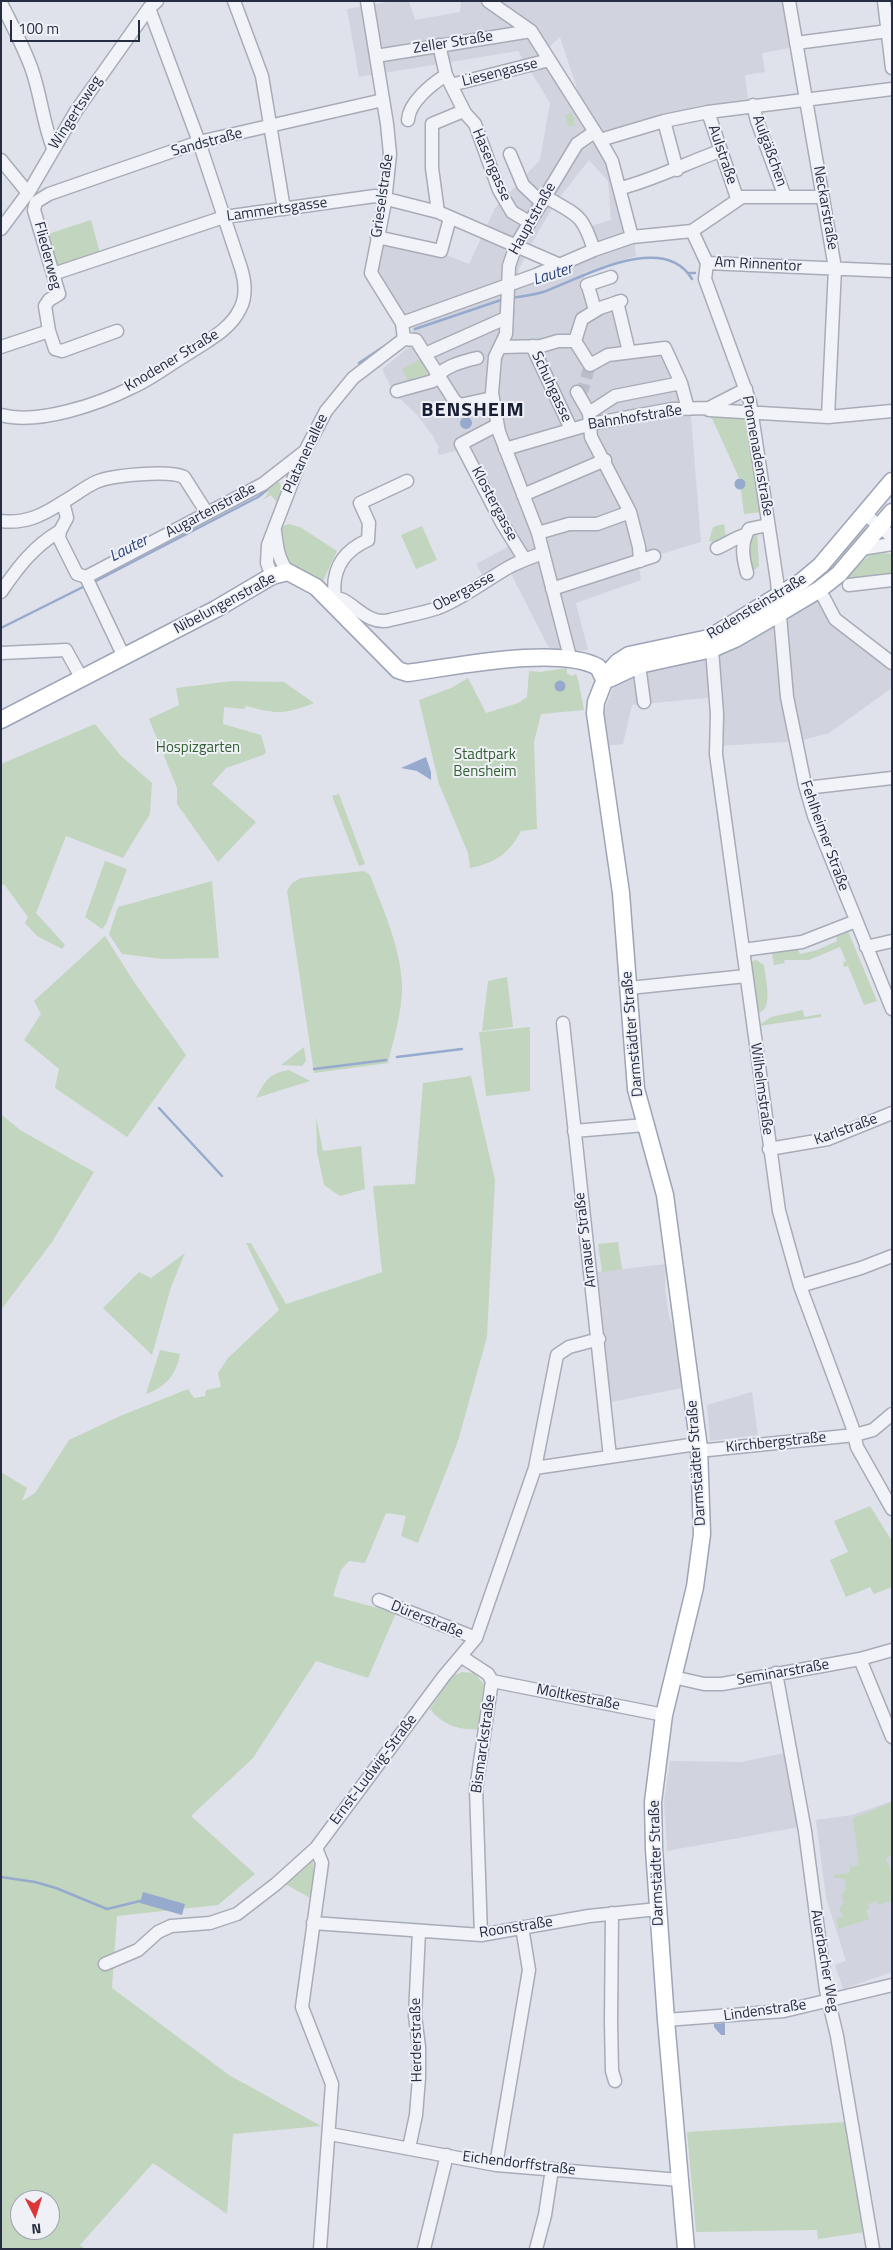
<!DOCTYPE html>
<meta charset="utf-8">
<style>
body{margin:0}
#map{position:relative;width:893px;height:2250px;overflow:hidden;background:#dfe2ea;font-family:"Titillium Web",sans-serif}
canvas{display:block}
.frame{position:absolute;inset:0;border:2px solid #262d43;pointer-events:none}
.north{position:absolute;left:10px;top:2190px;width:50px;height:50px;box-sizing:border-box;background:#eff1f7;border:1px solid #9fa3af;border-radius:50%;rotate:175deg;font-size:14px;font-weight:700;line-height:20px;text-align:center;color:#262d43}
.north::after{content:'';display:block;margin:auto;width:18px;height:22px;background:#dd3639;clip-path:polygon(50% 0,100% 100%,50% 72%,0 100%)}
.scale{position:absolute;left:10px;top:20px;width:130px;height:22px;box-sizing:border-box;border:2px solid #262d43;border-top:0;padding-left:6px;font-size:15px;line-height:18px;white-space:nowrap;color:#262d43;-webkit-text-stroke:4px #eff1f7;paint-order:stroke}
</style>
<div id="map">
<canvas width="893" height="2250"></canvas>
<div class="frame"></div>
<div class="north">N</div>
<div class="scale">100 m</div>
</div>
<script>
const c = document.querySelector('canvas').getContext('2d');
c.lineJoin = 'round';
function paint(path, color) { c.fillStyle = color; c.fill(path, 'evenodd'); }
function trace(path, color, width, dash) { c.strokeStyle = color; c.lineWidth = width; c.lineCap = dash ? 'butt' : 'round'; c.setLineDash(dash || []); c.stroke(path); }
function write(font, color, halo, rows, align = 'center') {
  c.font = font + ' "Titillium Web",sans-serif'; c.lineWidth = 4; c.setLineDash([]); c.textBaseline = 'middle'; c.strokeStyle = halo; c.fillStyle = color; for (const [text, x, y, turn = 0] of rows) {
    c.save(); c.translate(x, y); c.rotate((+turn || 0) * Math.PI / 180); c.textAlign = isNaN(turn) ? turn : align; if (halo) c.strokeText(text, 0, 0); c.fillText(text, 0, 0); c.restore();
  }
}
paint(new Path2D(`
 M394,1H409L415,20L460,12L461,1H782L790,48L762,53L765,72L745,75L748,99L699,106L604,134L582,104L560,37L544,52L627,182L636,256L583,273L590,303L612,300L629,351L664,348L680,385L691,417L701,542L638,561L641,580L576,603L588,650L551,652L509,570L486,581L476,564L517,542L464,449L439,455L437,450L439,448L433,436L417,415L394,393L382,369L414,343L412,326L378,288L375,238L444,254L469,264L495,208L540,160L550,103L518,51L359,77L347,9ZM589,160L608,181L611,220L587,227L592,249L517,279L519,269L538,232L556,202Z
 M819,594L834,619L892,664V688L829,733L799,741L719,746L718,697L632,705L623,744L604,746V712L612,690L621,677Z
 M666,1264L665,1288L669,1316L674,1330L682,1388L611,1402L597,1272Z
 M752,1392L758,1435L710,1441L707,1405Z
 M785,1753L799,1827L667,1851L664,1801L670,1761L741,1762Z
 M892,1801V1972L843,1989L835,1965L846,1961L826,1898L816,1820L852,1815Z`), '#d1d4df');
paint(new Path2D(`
 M572,112L575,125L569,127L565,116Z
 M91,220L100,253L57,267L45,235Z
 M420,359L432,378L416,384L412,379L408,381L402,369Z
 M711,416L746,417L762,512L744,514L741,490L745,487L743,479L739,478Z
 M277,479L283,489L277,503L271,495L263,500L269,492L266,488Z
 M288,524L300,527L337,551L322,583L283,559L279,528Z
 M724,524L726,538L717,542L709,541L713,527Z
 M422,526L437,560L416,569L401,535Z
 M870,527L839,566L807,588C819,579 829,570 839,559C849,547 851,528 870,527Z
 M757,530L759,566L752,572L747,556L750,532Z
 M882,553L892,554V574L849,580L844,576L870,555Z
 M567,668V673L572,676L576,674L578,679L584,710L541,714L534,742L537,829L521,831C509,854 495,863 470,868L468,853L439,784L419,700L451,688L468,678L486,713L518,703L527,697L529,671L540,672Z
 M232,681L284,682L314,703C284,715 276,714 246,706L244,709L224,707L223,724L261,735L266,752L263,755L226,768L212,784L256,822L218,862L177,804V788L149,719L179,705L176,688Z
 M95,724L121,756L152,783L150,814L123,858L66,836L36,913L65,945L62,949L37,936L25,923L28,917L4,884L1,886V764Z
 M339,794L365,864L359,866L332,796Z
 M105,861L127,869L106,924L102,929L85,917Z
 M364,871L370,875C383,909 400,946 402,983C403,1010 394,1037 388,1063L314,1073L287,891L292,883L301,878Z
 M212,881L219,958L163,959L122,954L109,934L118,907Z
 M848,931L877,1001L864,1005L848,966L844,967L843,963L846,961L840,947L809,960H784L785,963L774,965L772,954L775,951L797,948L800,954L817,950L837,941L836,936Z
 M105,936L134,982L186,1055L127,1137L55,1088L59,1069L24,1040L41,1014L34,1001Z
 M756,960L764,965C765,978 775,1013 756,1013L749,962Z
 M507,977L513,1027L482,1031L488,981Z
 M803,1010L804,1017L821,1014V1017L758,1026L771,1017Z
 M530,1027V1091L486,1096L479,1032Z
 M304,1047L306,1061L302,1066L281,1065Z
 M289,1070L310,1081L256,1098C266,1080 268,1074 289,1070Z
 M471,1076L495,1180L487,1337L458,1441L418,1543L401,1536L406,1516L386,1513L365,1563L349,1561L341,1570L333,1596L396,1613L368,1678L316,1661L253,1758L191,1816L255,1874L218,1905L117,1916L112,1988L229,2075L321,2126L233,2134L227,2214L153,2163L80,2245L85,2249H1V1472L27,1488L22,1501L35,1493L69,1440L120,1416L188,1389L194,1398L205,1396L206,1390L221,1387L218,1373L228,1358L279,1310L246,1243H251L286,1304L382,1272L373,1186L415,1184L423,1083ZM20,2200H50V2230H20Z
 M1,1114L20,1130L94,1172L52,1242L1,1310Z
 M316,1117L323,1151L361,1146L365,1189L340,1196L324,1185L317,1152Z
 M618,1242L622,1269L602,1272L598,1244Z
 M185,1253L171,1287L152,1355L103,1308L139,1272L151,1278Z
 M160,1350L180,1354C176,1375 166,1387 146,1394Z
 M870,1506L892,1541V1587L874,1594L870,1587L846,1597L830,1560L848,1552L834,1521Z
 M462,1672L474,1673L484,1684L478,1729C460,1731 441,1724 430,1709L452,1676Z
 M892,1802V1855L886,1858L890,1869H892V1901L879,1905L877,1901L868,1904L869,1909L866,1910L869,1919L839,1929L836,1919L843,1916L839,1909L844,1902L841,1895L846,1890L844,1878H834V1875L850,1873V1867L859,1865L853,1818Z
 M311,1861L313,1862L315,1880L312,1899L285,1884Z
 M846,2122L865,2232L818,2239L817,2230L696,2232L687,2132Z`), '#c2d5bf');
paint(new Path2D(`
 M460 423a6 6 0 1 1 12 0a6 6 0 1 1-12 0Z
 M734.5 484a5.5 5.5 0 1 1 11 0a5.5 5.5 0 1 1-11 0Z
 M554.5 686a5.5 5.5 0 1 1 11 0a5.5 5.5 0 1 1-11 0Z
 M426,757L431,772V780L417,771L401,768Z
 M143,1892L185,1904L182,1915L140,1903Z
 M725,2023V2035H721L714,2027V2024Z`), '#96aace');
trace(new Path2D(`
 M688,273H695
 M512,298C523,296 535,295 546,291C583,277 664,231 692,279
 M415,329L504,299
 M359,363L389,343
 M92,583L258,497L267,490
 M1,628L85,586
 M397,1057L462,1049
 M314,1069L386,1060
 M159,1108L222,1176
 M1,1877L35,1882L56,1888L107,1909L140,1901`), '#96aace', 2.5);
trace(new Path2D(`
 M577,392L583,389L590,365`), '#babec9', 12, [12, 6]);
const minor = new Path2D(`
 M234,1L262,76L284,209
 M488,1L531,31L600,140L612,161L632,237
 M789,1L835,268L828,417
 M884,1L892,68
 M1,3C12,25 24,47 32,70C41,96 43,123 53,148
 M796,43L888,31
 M439,45L446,75L465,113L475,124L499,190L512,212L529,222
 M376,56L531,31
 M451,85L549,60
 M753,105L757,121L785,197
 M708,112L737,198
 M408,120C409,102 432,84 446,75
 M664,121L677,170
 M600,140L664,121L708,112L892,89
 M510,154L523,185L542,203
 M1,160L28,193
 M621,188C656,179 686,163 720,151
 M546,197C578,216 582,213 594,250
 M438,212L432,168V124L461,112L465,113
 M1,229L30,190L76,111L149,8L157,1
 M692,231L742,197H823
 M377,237L441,251L450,218
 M707,263L705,279L750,402L777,581L787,697L805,785L814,816L892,1009
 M707,263L892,271
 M53,274L224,217L375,196L438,212L560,265
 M587,285L611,277
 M588,286L595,310
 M617,302L629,352
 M402,323L536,275L594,250L632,237L692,231L707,263
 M117,331L62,351L55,349L49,331L45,306L49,300L59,294L34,210L36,202L49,194L199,142L383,100
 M404,339L416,340L454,400L460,405L492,398
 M575,341L582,319L600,308L621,301
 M532,346L571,429
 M1,347L49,331
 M501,347L541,346L558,341H575L590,365L608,355L665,348L681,383
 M425,354L506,318
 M397,391L433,381C442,367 460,362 477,358
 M577,392L589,413
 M709,408V410L828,417L892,411
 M1,415C39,425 99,404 133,387C153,378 170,364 189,353C207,341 230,330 240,309C247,296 245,281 241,268L199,142L149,8
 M497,425L461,444L502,523L525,560
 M505,449L591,424L672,409L709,408L746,389
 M523,495L605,460
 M63,502C74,496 85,487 96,482C112,475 169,470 184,477L207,513
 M865,514L892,537
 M1,521C26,524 43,515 63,502L67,518L60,531L59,538L77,574L86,577
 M275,531C277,547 278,559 288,572
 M538,533L569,524H597L630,512
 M717,548C727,544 734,538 745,535
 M861,549L892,544
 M640,561L639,547L630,512L591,437L589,413L615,396L681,383L688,409
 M747,573C743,558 740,544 749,529L768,525
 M272,576L267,563L268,545L301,459L326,411L353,378L404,339L402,323L371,273L385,202L390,154L387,124L367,1
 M86,577L263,484L304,452
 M86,577L124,657
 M849,585L892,580
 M552,589L654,556
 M1,592C18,567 34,546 60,531
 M335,598C331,570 343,551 368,540L369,523L360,503L407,481
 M824,598L835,619L892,663
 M330,601C346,588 363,628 390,620C406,616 423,613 438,608C464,598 487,579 511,566C521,561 532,557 543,553
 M712,649L717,714L716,754L779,1211L800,1286L852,1426L857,1447L892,1509
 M1,653L66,650L82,679
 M570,657L538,533L499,432L492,393L495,357L506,334L509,266L516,245L577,144L593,133
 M639,665L644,702
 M806,788L892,778
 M866,947L892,941
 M743,950L802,942L856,921
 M629,988L746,976
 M563,1023L610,1457
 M574,1131L645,1125
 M769,1149L828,1139L892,1113
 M800,1286L861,1268L892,1256
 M535,1468L690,1445L708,1450L855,1435L873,1430L892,1414
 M379,1600L476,1638
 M462,1657L488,1674L492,1681L476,1789L481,1935
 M860,1659L892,1737
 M776,1673L805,1831L826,1990L837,2036L873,2249
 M673,1677L704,1684H722L860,1659L892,1650
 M492,1681L664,1715
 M612,1913L611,2022L612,2071L615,2081
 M313,1923L481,1935L589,1916L658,1909
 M105,1964L138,1950L158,1932L171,1926L210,1923L237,1914L276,1884L316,1848
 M666,2020L784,2011L892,1985
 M330,2134L496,2165L680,2180
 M409,2148L416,2115L419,2078V2047L415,2016L419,1931
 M496,2165L529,1970L522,1927
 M320,2249L332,2084L302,2007L322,1863L316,1848L444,1676L476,1638L535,1468L557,1355L569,1347L599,1339
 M424,2249L447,2155
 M536,2249L545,2215L552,2169`);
const major = new Path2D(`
 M609,679L639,665L712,649L735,639L778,614L820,589L839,574L892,512
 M1,720L216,609L272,576L288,572L316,587L398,670L407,673C454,667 558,645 598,667L605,681
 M686,2249L666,2020L654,1849L653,1802L664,1715L695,1587L702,1534L699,1448L665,1195L636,1089L621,893L595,713L596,702L607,674L618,662L629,655L709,638L802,581L821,565L892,481`);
trace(minor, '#a8acb8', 15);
trace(major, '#9da4b7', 19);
trace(minor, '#f2f3f8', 12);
trace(major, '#fff', 16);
write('15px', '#262d43', '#eff1f7', [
 ["Zeller Straße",453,43,-9],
 ["Liesengasse",500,73,-14],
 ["Wingertsweg",76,113,-57],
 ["Sandstraße",207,143,-15],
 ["Aulgäßchen",769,151,70],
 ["Aulstraße",722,155,71],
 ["Hasengasse",491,165,67],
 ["Grieselstraße",383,196,-82],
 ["Neckarstraße",825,208,80],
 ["Lammertsgasse",277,210,-8],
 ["Hauptstraße",533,219,-61],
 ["Fliederweg",47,256,75],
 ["Am Rinnentor",758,265,3],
 ["Knodener Straße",172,361,-31],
 ["Schuhgasse",551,387,65],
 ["Bahnhofstraße",635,418,-9],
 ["Platanenallee",306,454,-65],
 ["Promenadenstraße",757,456,80],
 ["Klostergasse",494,504,62],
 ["Augartenstraße",211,511,-28],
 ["Obergasse",464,592,-28],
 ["Nibelungenstraße",225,604,-28],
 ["Rodensteinstraße",757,607,-31],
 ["Fehlheimer Straße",824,836,70],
 ["Darmstädter Straße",633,1034,-95],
 ["Wilhelmstraße",761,1089,82],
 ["Karlstraße",846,1130,-20],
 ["Arnauer Straße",586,1240,-97],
 ["Kirchbergstraße",776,1443,-6],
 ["Darmstädter Straße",697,1463,-94],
 ["Dürerstraße",427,1620,22],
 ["Seminarstraße",783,1673,-10],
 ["Moltkestraße",578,1698,11],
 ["Bismarckstraße",484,1744,-82],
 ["Ernst-Ludwig-Straße",374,1770,-53],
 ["Darmstädter Straße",657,1863,-92],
 ["Roonstraße",516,1928,-9],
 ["Auerbacher Weg",824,1961,80],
 ["Lindenstraße",765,2011,-8],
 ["Herderstraße",417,2040,-91],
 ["Eichendorffstraße",519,2164,7]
]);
write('15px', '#346032', '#eff1f7', [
 ["Hospizgarten",198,748],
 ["Stadtpark",485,755],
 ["Bensheim",485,772]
]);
write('italic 16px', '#2c457b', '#eff1f7', [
 ["Lauter",553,275,-18],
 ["Lauter",129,549,-27]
]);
c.letterSpacing = '1px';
write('bold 20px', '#181e34', '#eff1f7', [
 ["BENSHEIM",473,411]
]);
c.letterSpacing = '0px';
</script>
